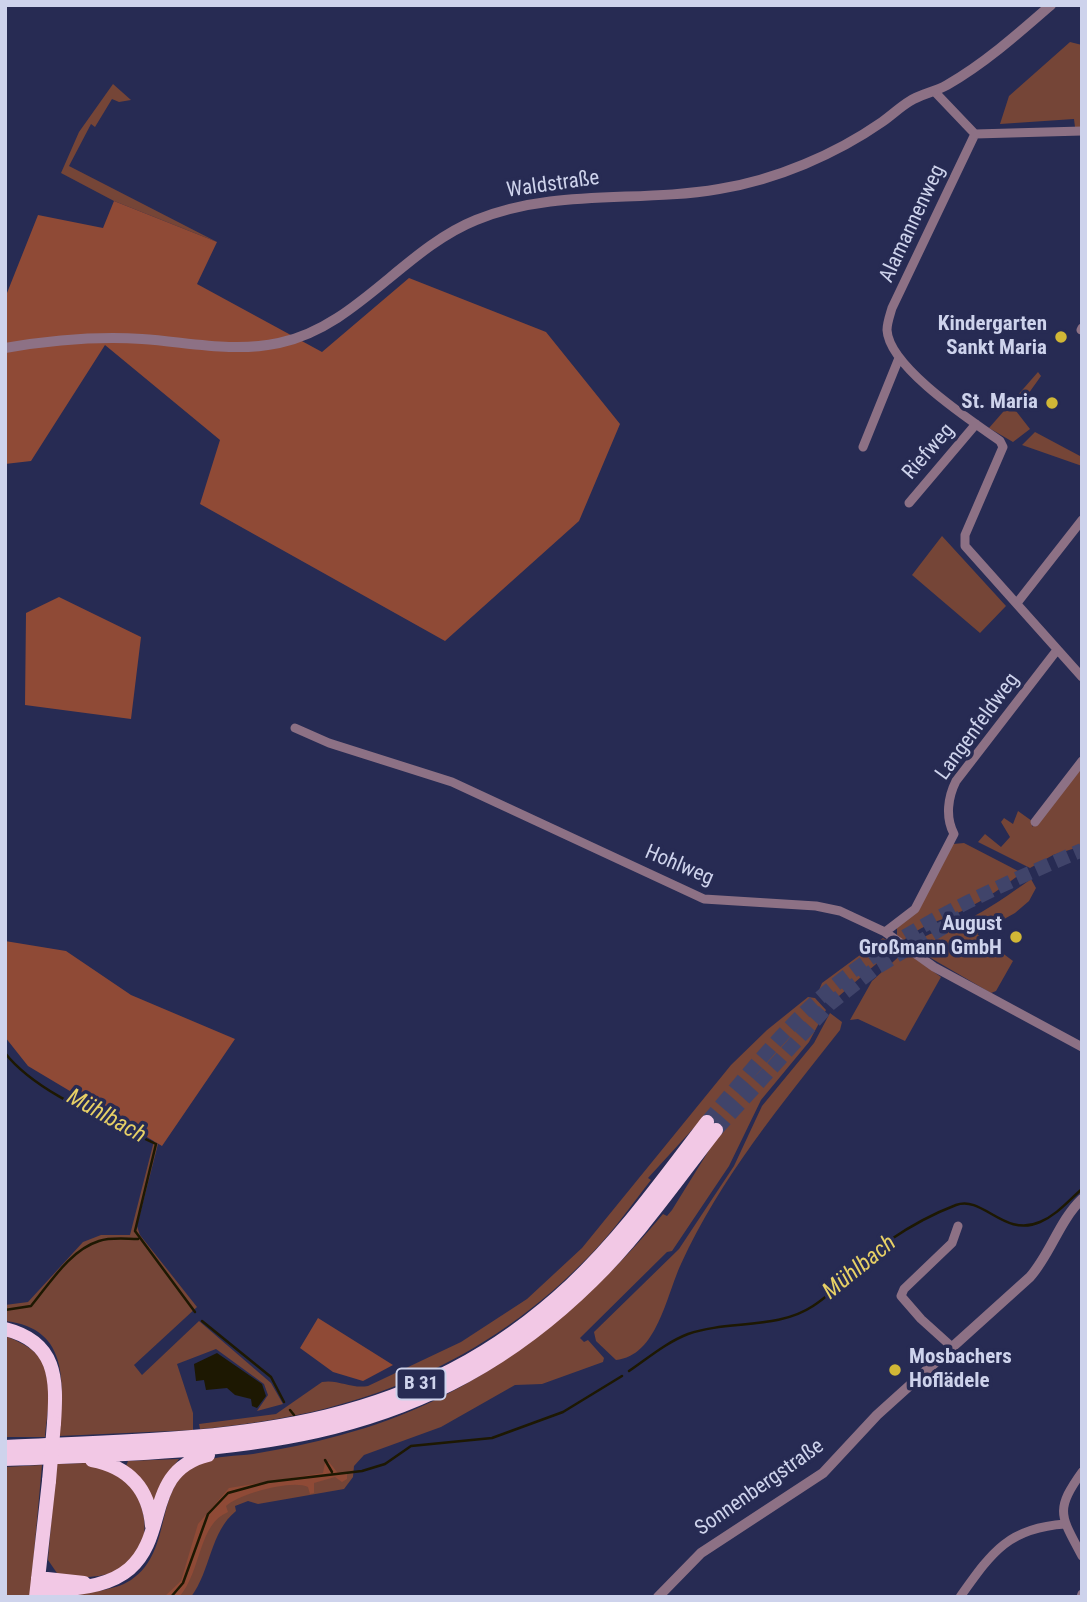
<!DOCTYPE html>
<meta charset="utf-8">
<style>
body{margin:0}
#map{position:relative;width:1087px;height:1602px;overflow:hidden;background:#272b53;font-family:"Roboto Condensed",sans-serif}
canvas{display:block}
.frame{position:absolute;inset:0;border:7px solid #ced3ec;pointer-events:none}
</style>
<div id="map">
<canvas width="1087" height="1602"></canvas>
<div class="frame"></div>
</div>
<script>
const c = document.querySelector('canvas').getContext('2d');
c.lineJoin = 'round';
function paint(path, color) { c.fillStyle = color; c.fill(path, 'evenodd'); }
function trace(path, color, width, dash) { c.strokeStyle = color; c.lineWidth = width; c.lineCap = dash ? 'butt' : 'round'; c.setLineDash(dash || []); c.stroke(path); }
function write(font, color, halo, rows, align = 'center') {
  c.font = font + ' "Roboto Condensed",sans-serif'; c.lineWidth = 7; c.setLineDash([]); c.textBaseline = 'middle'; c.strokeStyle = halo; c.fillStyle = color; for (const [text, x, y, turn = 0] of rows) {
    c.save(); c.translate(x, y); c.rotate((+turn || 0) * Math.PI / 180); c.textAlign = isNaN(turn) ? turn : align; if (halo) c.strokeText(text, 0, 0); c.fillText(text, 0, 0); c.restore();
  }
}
paint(new Path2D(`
 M1070,42L1082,45V127H1075L1074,119L1000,124L1009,96Z
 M113,84L131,100L119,102L112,99L95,127L91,124L69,166L217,242L114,201L61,173L79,132Z
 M1038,372L1041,376L1016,411L1030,429L1013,442L989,428Z
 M1035,432L1080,456L1082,454V466L1022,445Z
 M942,536L1006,606L980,633L912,575Z
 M1078,768L1082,771V846L1053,855L1030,868L978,842L985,834L1001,847L1010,837L1001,822L1004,818L1013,824L1018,811L1032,821V827Z
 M964,843L1022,873C1004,886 986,899 966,909C945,920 921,924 903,941L897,935V927L918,910L953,844Z
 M1031,879L1036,888L1029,901L1015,913L977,934L1013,961L996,991L991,993L910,946C927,932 945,930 964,921C988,910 1010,894 1031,879Z
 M883,938L897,946L832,1002L828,1003L819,990L822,983Z
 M905,951L941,977L905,1041L858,1019L850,1020L872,981Z
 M808,997L815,998L826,1010L809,1042L761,1100L729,1166L672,1251L667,1252L580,1338L584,1342L588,1340L604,1358L603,1362L542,1384L515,1385L441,1427L364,1455L354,1466L353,1477L344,1489L258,1504L248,1501L235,1506L236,1511C210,1532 211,1570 191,1597H70C91,1590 112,1592 131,1580C176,1550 151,1483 201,1462C216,1456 237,1456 253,1454C283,1449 312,1443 341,1435C473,1400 577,1317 663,1214L667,1216L672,1210L719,1134L701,1120L648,1178L651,1180C632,1204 615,1229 594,1251C485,1366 355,1416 200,1429L199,1424L276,1414L322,1382C338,1379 351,1389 368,1386L461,1342L527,1299L582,1248L731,1065L767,1030Z
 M830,1013L842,1022L840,1030C781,1105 721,1177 681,1264C666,1296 657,1356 616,1360L596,1341L594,1332L679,1249L734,1166L762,1106L814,1043Z
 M154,1141L158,1144L137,1226L140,1235L197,1307L134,1365L142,1375L199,1321L271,1383L283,1404L257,1411L268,1395L264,1384L216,1349L177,1364L193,1413V1430L59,1436C63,1388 72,1328 5,1321V1305L28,1302L83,1242L101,1235H130Z
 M5,1336C62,1357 50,1386 45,1437H5Z
 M179,1459L166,1476L154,1504L144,1482L126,1466L128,1461Z
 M86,1463C101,1465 120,1469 131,1480C135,1485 137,1495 139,1500C149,1527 147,1548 122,1567C104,1580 80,1577 59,1576L48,1560L56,1464Z
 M42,1465L30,1597H5V1467Z`), '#754537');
paint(new Path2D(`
 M114,201L217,242L197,284L322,352L409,278L546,332L620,424L579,521L445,641L200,504L220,440L105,345L31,461L5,464V298L38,215L103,228Z
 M59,597L141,637L131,719L25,705L26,613Z
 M5,941L66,951L131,995L235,1039L162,1146L28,1066L5,1037Z
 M318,1318L393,1365L363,1381L333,1372L300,1348Z
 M329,1462L337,1472L347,1474V1479L342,1482L335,1477L314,1483V1493L310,1494L308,1487C292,1479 239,1494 226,1506L228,1512C198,1524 202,1571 179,1597H164L181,1581L198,1524L229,1488L323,1473L325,1463Z`), '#8f4a36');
paint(new Path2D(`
 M217,1353L262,1384L266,1396L257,1408L252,1406L251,1399L235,1395L227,1388L206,1390L204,1380L196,1381L194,1364Z`), '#1d1802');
trace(new Path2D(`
 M5,1053C37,1094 109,1121 156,1144L135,1231L195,1312
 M5,1310L31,1306C50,1283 70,1250 99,1241C111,1237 126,1239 138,1239
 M202,1321L271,1377L284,1402
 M629,1371C648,1358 667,1342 688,1334C728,1320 777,1330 813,1306C841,1288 862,1259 890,1240C909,1227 935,1213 956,1205C983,1195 1004,1238 1040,1222C1057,1215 1069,1200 1082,1189
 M290,1410L294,1415
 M325,1460L332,1472
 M171,1597L183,1583L208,1514L228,1493L268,1482L362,1471L385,1464L411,1446L492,1438L563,1412L622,1376`), '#1d1802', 2.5);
trace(new Path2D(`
 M707,1122C743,1080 780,1033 822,996C896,931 992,889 1082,850
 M716,1130L830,1004L876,968L961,917`), '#40446a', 14, [14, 7]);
trace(new Path2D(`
 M934,91L975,134L1082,131
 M975,134L892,308C890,315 887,323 887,330C889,367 970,420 1000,441L1003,447L965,535V546L1082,677
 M1081,330L1082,328
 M863,447L899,358
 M909,503L976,424
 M1017,603L1082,520
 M295,728L329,743L452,782L704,899L816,906L840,911L885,932L934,967L1082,1047
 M1035,822L1082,761
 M885,932L915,909L954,834C945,817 948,797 956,781L1057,650
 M952,1347L921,1319L901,1296L904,1289L952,1243L958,1226
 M1082,1472C1054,1511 1061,1516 1082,1556
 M960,1597C992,1552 1008,1528 1065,1524
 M1081,1597L1082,1594`), '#8d7185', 9);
trace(new Path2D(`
 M5,348C52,340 95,336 142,339C188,342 232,353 279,343C356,327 404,249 476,220C555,188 638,203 719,189C776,180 836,154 882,122C892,115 900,107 910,101C921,94 935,92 947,85C984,64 1019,33 1051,5
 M658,1597L701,1553L823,1473L877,1415L1030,1277C1051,1253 1059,1221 1082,1199`), '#8d7185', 10);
trace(new Path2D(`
 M5,1329C57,1342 57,1379 54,1423
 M5,1447C219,1437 403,1442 571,1285C623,1236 664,1178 707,1122
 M5,1459C232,1450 418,1452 592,1281C638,1236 676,1181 716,1130
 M92,1460C129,1467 149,1489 152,1526
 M38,1578L84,1583
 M37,1589C204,1597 118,1477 208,1455
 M36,1597L49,1481`), '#f2c8e5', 14);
trace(new Path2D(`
 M49,1481L54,1423`), '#f2c8e5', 14);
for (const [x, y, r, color] of [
 [1061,337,7,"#d1b736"],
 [1052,403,7,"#d1b736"],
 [1016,937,7,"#d1b736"],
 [895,1370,7,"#d1b736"]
]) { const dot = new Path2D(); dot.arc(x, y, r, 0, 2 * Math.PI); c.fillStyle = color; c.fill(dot); trace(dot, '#272b53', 2.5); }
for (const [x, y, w] of [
 [421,1384,49]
]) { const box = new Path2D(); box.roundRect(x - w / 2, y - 15.5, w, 31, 5); c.fillStyle = '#272b53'; c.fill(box); trace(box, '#ced3ec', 2); }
write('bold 19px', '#ced3ec', null, [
 ["B 31",421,1384]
]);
write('21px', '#ced3ec', '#272b53', [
 ["Waldstraße",553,185,-8],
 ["Alamannenweg",913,224,-65],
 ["Riefweg",929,452,-49],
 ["Langenfeldweg",978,727,-54],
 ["Hohlweg",679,866,23],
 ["Sonnenbergstraße",760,1488,-35]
]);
write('bold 21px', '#ced3ec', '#272b53', [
 ["Kindergarten",1047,325],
 ["Sankt Maria",1047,349],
 ["St. Maria",1038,403],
 ["August",1002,925],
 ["Großmann GmbH",1002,949],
 ["Mosbachers",909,1358,"left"],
 ["Hoflädele",909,1382,"left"]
], 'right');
write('italic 23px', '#e7d066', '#272b53', [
 ["Mühlbach",106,1117,29],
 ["Mühlbach",860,1268,-39]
]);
</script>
